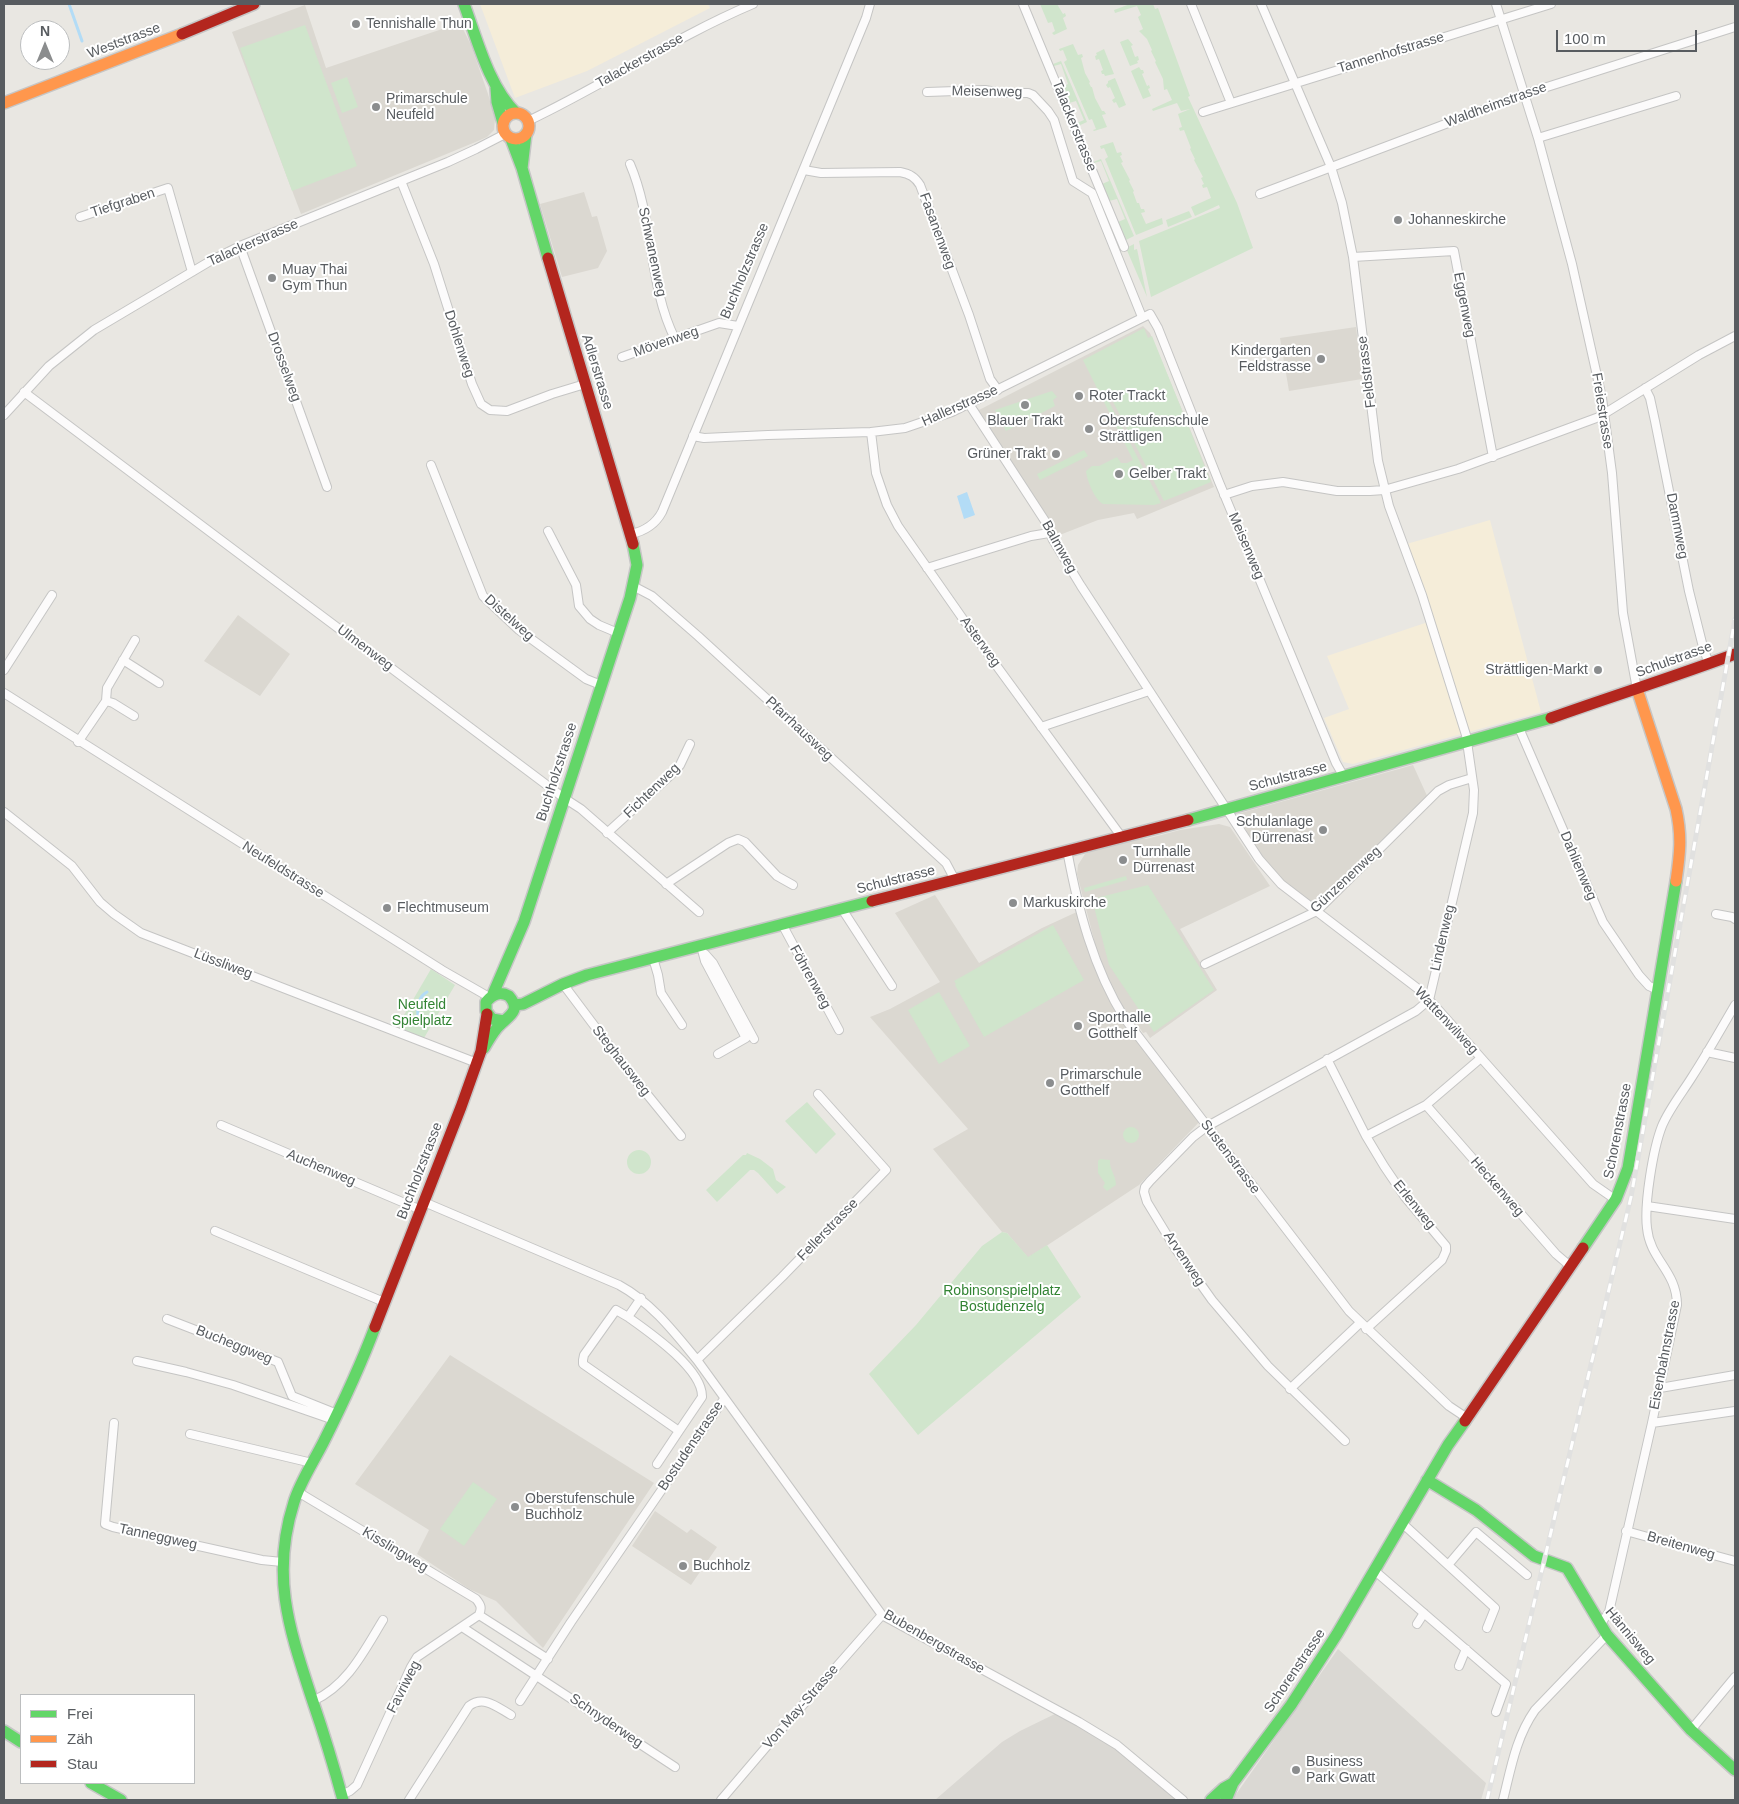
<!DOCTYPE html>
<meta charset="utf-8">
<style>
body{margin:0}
#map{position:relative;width:1739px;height:1804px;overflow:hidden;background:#e9e7e2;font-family:Arial,sans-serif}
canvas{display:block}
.frame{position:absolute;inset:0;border:5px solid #585c60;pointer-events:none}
.legend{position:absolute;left:20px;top:1694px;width:175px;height:90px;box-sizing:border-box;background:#fff;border:1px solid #bcbebf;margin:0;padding:6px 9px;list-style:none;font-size:15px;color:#585c60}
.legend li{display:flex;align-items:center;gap:10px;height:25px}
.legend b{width:25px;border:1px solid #bcbebf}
.north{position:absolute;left:20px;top:20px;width:50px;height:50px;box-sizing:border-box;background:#fff;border:1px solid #bcbebf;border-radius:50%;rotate:0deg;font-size:14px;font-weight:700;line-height:20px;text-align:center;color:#585c60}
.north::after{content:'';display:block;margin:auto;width:18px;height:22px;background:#8b8d8e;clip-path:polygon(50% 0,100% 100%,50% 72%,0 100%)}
.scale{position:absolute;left:1556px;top:30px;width:141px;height:22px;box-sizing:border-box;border:2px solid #585c60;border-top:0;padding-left:6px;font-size:15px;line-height:18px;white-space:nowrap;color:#585c60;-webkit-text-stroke:4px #fff;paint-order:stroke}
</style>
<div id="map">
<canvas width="1739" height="1804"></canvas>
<div class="frame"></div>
<ul class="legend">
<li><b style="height:6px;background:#63d668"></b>Frei</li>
<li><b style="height:6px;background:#ff974d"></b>Zäh</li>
<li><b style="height:6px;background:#b3261e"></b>Stau</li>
</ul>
<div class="north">N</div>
<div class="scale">100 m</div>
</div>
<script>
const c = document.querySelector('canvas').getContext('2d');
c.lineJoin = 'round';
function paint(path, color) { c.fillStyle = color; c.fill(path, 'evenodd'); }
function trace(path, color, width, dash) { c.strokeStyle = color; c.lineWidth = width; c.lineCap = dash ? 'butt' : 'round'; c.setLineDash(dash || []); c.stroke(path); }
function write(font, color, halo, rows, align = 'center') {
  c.font = font + ' Arial,sans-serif'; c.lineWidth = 4; c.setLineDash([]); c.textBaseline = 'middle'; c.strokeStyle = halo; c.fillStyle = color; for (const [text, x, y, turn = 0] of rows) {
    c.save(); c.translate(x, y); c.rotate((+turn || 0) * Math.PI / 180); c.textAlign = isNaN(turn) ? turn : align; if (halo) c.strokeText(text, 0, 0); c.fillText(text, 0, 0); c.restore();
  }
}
paint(new Path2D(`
 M480,4H708L710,8L587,71L515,98Z
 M1490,520L1541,712L1353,764L1343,762L1324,718L1349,709L1327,656L1431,621L1403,545Z`), '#f5edd9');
paint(new Path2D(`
 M1338,1649L1486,1783L1481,1800H1232Z
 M1059,1712L1117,1745L1183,1800H935L1002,1742L1020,1731Z`), '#dad8d3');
paint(new Path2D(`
 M305,5L326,68L460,23L471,45L488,94L495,119L494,130L487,137L478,141L301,214L232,32Z
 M584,192L592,217L597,216L607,251L598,268L562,277L540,204Z
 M1143,326L1150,333L1214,487L1137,519L1134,513L1098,520L1057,536L980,416L979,410Z
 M1356,327L1362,379L1289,391L1280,338Z
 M238,615L290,654L260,696L204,661Z
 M1413,765L1429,800L1317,911L1271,875L1237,814Z
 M1219,824L1230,827L1270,886L1180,929L1217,990L1150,1038L1146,1032L1143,1033L1137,1024H1134L1121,1006L1099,959L1077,874L1078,865L1085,854L1092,851L1140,838L1146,839L1180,830Z
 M935,895L979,963L1042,928L1081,910L1106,986L1201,1120L1139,1185L1028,1258L1007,1233L1002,1232L933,1149L968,1129L870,1017L890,1009L940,982L895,913Z
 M450,1355L654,1483L543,1648L496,1601L469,1589L417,1554L429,1530L355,1484Z
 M655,1511L687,1533L691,1529L717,1547L691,1585L632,1546Z`), '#dbd8d1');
paint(new Path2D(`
 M1040,4H1057L1063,14L1065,13L1066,16L1063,18L1067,29L1054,35L1052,33L1055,31L1052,22L1048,23Z
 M1130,4H1153L1155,9L1158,8L1190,96L1188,97L1237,203L1253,248L1151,297L1139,241L1220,208L1219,205L1195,216L1191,207L1211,198L1207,187L1203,188L1202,185L1204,184L1201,178L1203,177L1194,160L1195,159L1190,149L1191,148L1184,130L1180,131L1179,128L1182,127L1178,114L1190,109L1181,111L1177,103L1153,111L1152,109L1172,100L1167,89L1164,90L1163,79L1155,62L1156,61L1151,51L1152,50L1147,39L1139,31L1143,29L1138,17L1141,15L1137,6L1115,13L1114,10Z
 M305,25L357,166L292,191L240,48Z
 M1128,39L1133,45L1131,46L1135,57L1138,56L1139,60L1137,61L1138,63L1130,66L1120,42Z
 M1073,44L1078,55L1082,54L1083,57L1081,58L1085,73L1090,82L1089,83L1091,87H1092L1095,98L1102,111H1104L1106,114L1102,115L1107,127L1094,131L1093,130L1096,129L1092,119L1089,120L1064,62L1067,60L1063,50L1060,51L1059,49Z
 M1104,49L1114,74L1105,76L1104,74H1102L1101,71L1103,70L1099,59L1096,60L1095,56L1097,55L1096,53Z
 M1061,61L1087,122L1078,126L1077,123L1084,120L1076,101L1069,103L1062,87L1068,84L1061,64L1054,66L1053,64Z
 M1139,67L1141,70H1143L1144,73L1142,74L1147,86L1149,85L1150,88L1148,89L1151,96L1143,99L1131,71Z
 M347,77L358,107L342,113L331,83Z
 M1115,78L1126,105L1119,108L1116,102L1114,103L1112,100L1115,98L1110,87L1108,88L1106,85L1108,83V81Z
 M1113,142L1117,153L1121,152L1122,155L1120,156L1123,162L1121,163L1130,180L1129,181L1134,191L1133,192L1137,203H1139L1141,209H1144L1145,212L1141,213L1146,224L1162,218L1163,224L1136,235L1105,159L1108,157L1104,148L1101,149L1100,146Z
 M1101,159L1134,236L1126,240L1118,222L1125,219L1117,199L1109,201L1102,184L1109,181L1101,161L1094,163L1093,162Z
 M1189,211L1192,217L1168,227L1166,220Z
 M1134,244V250L1137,249L1147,297L1126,248Z
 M1144,328L1148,338L1152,336L1211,482L1164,501L1107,390L1104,392L1161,503L1154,505L1103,504C1095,500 1087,481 1086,471L1092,466H1099L1117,457L1121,463H1127L1133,460L1083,360Z
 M1052,391L1057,397L1053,400L1055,406L1006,431L995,410Z
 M1084,450L1088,456L1040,480L1037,474Z
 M1126,876L1127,880L1085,892L1084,888Z
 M1148,885L1214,990L1154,1032L1109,965L1092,899Z
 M1053,925L1084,980L984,1037L955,985L956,984L954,981Z
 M431,969L455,985L424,1038L397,1027Z
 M939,992L970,1046L939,1064L908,1010Z
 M807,1102L836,1134L816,1154L785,1121Z
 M1123 1135a8 8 0 1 1 16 0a8 8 0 1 1-16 0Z
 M627 1162a12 12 0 1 1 24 0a12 12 0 1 1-24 0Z
 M747,1153L760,1159L773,1169L776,1180L786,1187L777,1194L758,1173L754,1170H750L717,1202L706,1190L743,1155H746Z
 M1100,1159L1110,1160C1109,1169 1116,1175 1116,1185L1107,1191L1103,1187L1105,1183L1098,1173V1161Z
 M1002,1232L1007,1233L1028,1257L1047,1245L1081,1297L918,1435L869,1374L916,1325L982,1246Z
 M473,1482L497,1499L464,1546L440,1529Z`), '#d0e5cc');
paint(new Path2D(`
 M967,492L975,515L964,519L957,496Z`), '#b3dcf6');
trace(new Path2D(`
 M69,4L82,41
 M418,1015C417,1006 418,997 427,992`), '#b3dcf6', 3);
const street = new Path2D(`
 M1023,4L1124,247
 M1191,4L1231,103
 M1261,4L1331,167L1342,203L1353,257L1378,461L1389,506L1422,595L1466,735L1474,790L1473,813L1429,1000L1416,1011L1206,1127L1193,1137L1150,1181L1145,1187L1144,1192L1147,1202L1175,1248L1212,1300L1268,1366L1345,1441
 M1496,4L1538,138L1572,264L1602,398L1612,473L1623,613L1637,689
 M927,92L985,90L1001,93H1028L1033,95L1048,111L1054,120L1073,181L1092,193L1142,317
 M1203,112L1551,4
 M528,121C604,85 675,37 753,4
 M1538,138L1676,96
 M630,164C654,220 648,285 675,339
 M804,170L821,173L900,172C910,174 915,177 920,185L969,315L990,379L998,390
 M401,181L434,264L472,384L481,404L490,410L507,411L552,394L585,384
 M1260,194L1525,94L1735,27
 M80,217L168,188L192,272
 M240,246L327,487
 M1353,257L1454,251L1493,457
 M622,357L719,323L738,326
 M1645,388L1650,398L1655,421L1689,591L1703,647L1709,664
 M24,392L564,798L581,809L699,912
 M969,404L1045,521L1053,540L1081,586L1259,859L1281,884L1417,988L1435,1006L1593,1184L1616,1200
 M4,415L49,366L94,330L212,260L240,246L448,162L476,149L505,134
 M871,432L876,473L887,505L898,526L977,639L1121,836
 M693,436L704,438L768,435L871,432L905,428L952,412L1150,314L1158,328L1219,482L1336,763L1344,777
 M431,465L483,596L519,630L586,679L601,685
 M1224,495L1252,486L1283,482L1337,491H1370L1384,490L1458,469L1599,417L1699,355L1735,336
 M548,531L576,585L579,606L590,619L599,625L618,633
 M631,534C645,531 655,525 662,512L866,18L870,4
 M927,568L1031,536L1049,533
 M633,586L652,596L698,636L946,863L955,880
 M123,660L159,683
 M4,670L52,595
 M4,693L442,970L489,997
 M106,701L113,703L134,716
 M1041,727L1149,691
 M1519,728L1603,922L1639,975L1649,986L1658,990
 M78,742L106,701L107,688L135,640
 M4,812L72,866L100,902L114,914L141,933L477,1063
 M607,833L675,771L680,765L690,744
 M1067,850C1078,909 1093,968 1125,1019L1349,1311L1449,1406L1467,1418
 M666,884L728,843L738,839L745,842L777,876L793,885
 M842,909L892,986
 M1716,914L1732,917L1735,919
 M782,924L839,1030
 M701,946L705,961L746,1038L718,1054
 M705,954L713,963L754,1039
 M653,958L658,975L661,993L682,1025
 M1205,964L1317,911L1438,791L1449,785L1472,778
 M563,984L629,1072L681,1136
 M1707,1052L1735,1058
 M1327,1059L1366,1136L1384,1166L1405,1197L1446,1246V1251L1442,1260L1366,1329
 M1426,1105L1556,1254L1570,1266
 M221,1125L421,1210
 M1366,1136L1426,1105L1481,1058
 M424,1202L619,1285C652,1303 674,1332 697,1360L882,1615L1079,1722L1117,1745L1183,1800
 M1647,1206L1735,1219
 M215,1231L384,1302
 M628,1317C649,1332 703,1369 702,1397L679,1431L583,1364V1360L584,1355L616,1310L628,1317L641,1298
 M167,1319L278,1362L292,1396L337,1414
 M697,1360L782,1277L886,1170L818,1094
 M137,1361L186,1372L233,1385L334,1420
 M1660,1388L1735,1375
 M1290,1389L1360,1323
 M114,1423L105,1524L113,1527L262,1560L282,1562
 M1652,1423L1735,1411
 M190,1434L312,1463
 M657,1464L679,1431
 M298,1492L476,1599C481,1605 482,1608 479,1615
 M1402,1523L1495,1608L1487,1628
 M1626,1531L1735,1561
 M1448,1565L1476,1532L1527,1575
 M1375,1571L1506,1684L1496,1712
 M479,1615L548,1659
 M1417,1624L1424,1613
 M1600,1625L1609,1612L1652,1423L1677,1305C1677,1271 1650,1260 1647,1228C1644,1204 1653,1149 1662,1126C1669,1109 1682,1093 1692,1077C1707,1054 1721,1029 1735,1005
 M462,1627L675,1767
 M1459,1666L1466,1649
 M313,1701C348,1685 364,1651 383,1620
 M520,1701L571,1622L724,1399
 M1691,1730L1735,1677
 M341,1795L350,1791L357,1785L411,1667L417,1657L479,1615
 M409,1800L469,1706C484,1695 497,1707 511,1715
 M721,1800L773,1739L882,1615
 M1503,1800C1511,1768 1516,1737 1535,1710L1607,1635`);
const fast = new Path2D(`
 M464,4C477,39 489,87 516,113
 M496,88L497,102L503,123
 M511,139L522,168L548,258
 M522,168L526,134
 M1188,820L1551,718
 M493,994L524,922L630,598L637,565L633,544
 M514,1005L523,1004L563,984L587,975L872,901
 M484,1048C488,1041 492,1034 497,1028C506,1017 523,1012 509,996C500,991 493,994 486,1002V1011L492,1019L504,1021
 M1583,1248L1616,1199L1628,1168L1676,881
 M1427,1480L1476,1510L1534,1556L1567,1568L1607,1635L1691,1730L1735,1770
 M4,1731L21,1742
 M91,1783L121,1800
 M343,1800C334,1767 324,1734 313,1702C290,1631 270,1577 294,1502C300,1482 314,1461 324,1441C343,1403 360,1367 375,1327
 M1211,1800L1224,1788L1233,1783
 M1226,1800L1233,1783L1291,1705L1337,1634L1448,1445L1465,1421`);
const slow = new Path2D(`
 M4,103L182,34
 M503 126a13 13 0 1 1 26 0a13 13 0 1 1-26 0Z
 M1637,689L1676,809C1682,836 1680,854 1676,881`);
const jam = new Path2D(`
 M182,34L254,4
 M548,258L633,544
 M1551,718C1612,696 1674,677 1735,654
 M872,901L1188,820
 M375,1327L461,1107L481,1051L487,1014
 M1465,1421L1583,1248`);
trace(street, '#c5c5c4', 10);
trace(fast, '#c6c6c6', 14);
trace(slow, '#c6c6c6', 14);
trace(jam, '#c6c6c6', 14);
trace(street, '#fcfbfb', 8);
trace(fast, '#63d668', 11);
trace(slow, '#ff974d', 11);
trace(jam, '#b3261e', 11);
const rail = new Path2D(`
 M1487,1800L1631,1197L1735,619`);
trace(rail, '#e1e1e0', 5);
trace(rail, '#fff', 3, [9]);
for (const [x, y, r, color] of [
 [356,24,5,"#8b8d8e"],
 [376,107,5,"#8b8d8e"],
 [1398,220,5,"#8b8d8e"],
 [272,278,5,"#8b8d8e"],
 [1321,359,5,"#8b8d8e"],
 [1079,396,5,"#8b8d8e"],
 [1025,405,5,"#8b8d8e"],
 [1089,429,5,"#8b8d8e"],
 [1056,454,5,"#8b8d8e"],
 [1119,474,5,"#8b8d8e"],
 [1598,670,5,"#8b8d8e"],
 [1323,830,5,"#8b8d8e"],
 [1123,860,5,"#8b8d8e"],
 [1013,903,5,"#8b8d8e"],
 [387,908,5,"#8b8d8e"],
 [1078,1026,5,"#8b8d8e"],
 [1050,1083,5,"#8b8d8e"],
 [515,1507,5,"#8b8d8e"],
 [683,1566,5,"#8b8d8e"],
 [1296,1770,5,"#8b8d8e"]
]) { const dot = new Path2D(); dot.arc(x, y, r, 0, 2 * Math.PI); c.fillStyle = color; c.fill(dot); trace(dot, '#fff', 2); }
write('14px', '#585c60', '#fff', [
 ["Tennishalle Thun",366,24],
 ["Primarschule",386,99],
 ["Neufeld",386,115],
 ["Johanneskirche",1408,220],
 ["Muay Thai",282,270],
 ["Gym Thun",282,286],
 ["Kindergarten",1311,351,"right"],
 ["Feldstrasse",1311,367,"right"],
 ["Roter Trackt",1089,396],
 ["Blauer Trakt",1025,421,"center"],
 ["Oberstufenschule",1099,421],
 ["Strättligen",1099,437],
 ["Grüner Trakt",1046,454,"right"],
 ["Gelber Trakt",1129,474],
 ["Strättligen-Markt",1588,670,"right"],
 ["Schulanlage",1313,822,"right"],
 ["Dürrenast",1313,838,"right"],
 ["Turnhalle",1133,852],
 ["Dürrenast",1133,868],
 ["Markuskirche",1023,903],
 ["Flechtmuseum",397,908],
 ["Sporthalle",1088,1018],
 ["Gotthelf",1088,1034],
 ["Primarschule",1060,1075],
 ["Gotthelf",1060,1091],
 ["Oberstufenschule",525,1499],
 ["Buchholz",525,1515],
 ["Buchholz",693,1566],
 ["Business",1306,1762],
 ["Park Gwatt",1306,1778]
], 'left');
write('14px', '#585c60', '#fff', [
 ["Weststrasse",124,41,-21],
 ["Tannenhofstrasse",1391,53,-17],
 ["Talackerstrasse",640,61,-29],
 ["Meisenweg",987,92,1],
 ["Waldheimstrasse",1496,105,-20],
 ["Talackerstrasse",1074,126,68],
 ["Tiefgraben",123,203,-18],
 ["Fasanenweg",937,231,70],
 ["Talackerstrasse",253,243,-24],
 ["Schwanenweg",652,252,78],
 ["Buchholzstrasse",745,271,-67],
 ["Eggenweg",1464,305,79],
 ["Mövenweg",666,342,-19],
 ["Dohlenweg",459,344,72],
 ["Drosselweg",284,367,70],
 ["Adlerstrasse",597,372,73],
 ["Feldstrasse",1367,372,-97],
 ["Hallerstrasse",960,406,-24],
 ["Freiestrasse",1602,411,81],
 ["Dammweg",1677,526,79],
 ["Meisenweg",1246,546,67],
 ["Balmweg",1059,547,61],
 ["Distelweg",509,618,42],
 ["Asterweg",980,642,54],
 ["Ulmenweg",365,648,37],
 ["Schulstrasse",1674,660,-20],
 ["Pfarrhausweg",799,729,43],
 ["Buchholzstrasse",557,772,-72],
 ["Schulstrasse",1288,777,-15],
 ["Fichtenweg",652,791,-44],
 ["Dahlienweg",1578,866,67],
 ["Neufeldstrasse",283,870,32],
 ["Schulstrasse",896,880,-14],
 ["Günzenenweg",1346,880,-43],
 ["Lindenweg",1443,938,-77],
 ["Lüssliweg",223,964,21],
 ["Föhrenweg",810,977,61],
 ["Wattenwilweg",1446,1021,47],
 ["Steghausweg",621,1061,52],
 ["Schorenstrasse",1618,1131,-79],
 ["Sustenstrasse",1230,1157,53],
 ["Auchenweg",321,1168,23],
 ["Buchholzstrasse",420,1171,-69],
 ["Heckenweg",1497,1187,49],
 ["Erlenweg",1414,1205,51],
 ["Fellerstrasse",828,1230,-46],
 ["Arvenweg",1184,1259,56],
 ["Bucheggweg",234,1345,22],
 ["Eisenbahnstrasse",1665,1355,-79],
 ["Bostudenstrasse",691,1446,-56],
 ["Tanneggweg",158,1537,12],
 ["Breitenweg",1681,1546,16],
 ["Kisslingweg",395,1550,31],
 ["Hännisweg",1630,1636,50],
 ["Bubenbergstrasse",934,1642,30],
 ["Schorenstrasse",1295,1671,-56],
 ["Favriweg",404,1687,-63],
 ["Von May-Strasse",801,1707,-49],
 ["Schnyderweg",606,1721,34]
]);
write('14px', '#338434', '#fff', [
 ["Neufeld",422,1005],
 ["Spielplatz",422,1021],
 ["Robinsonspielplatz",1002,1291],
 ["Bostudenzelg",1002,1307]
]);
</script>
